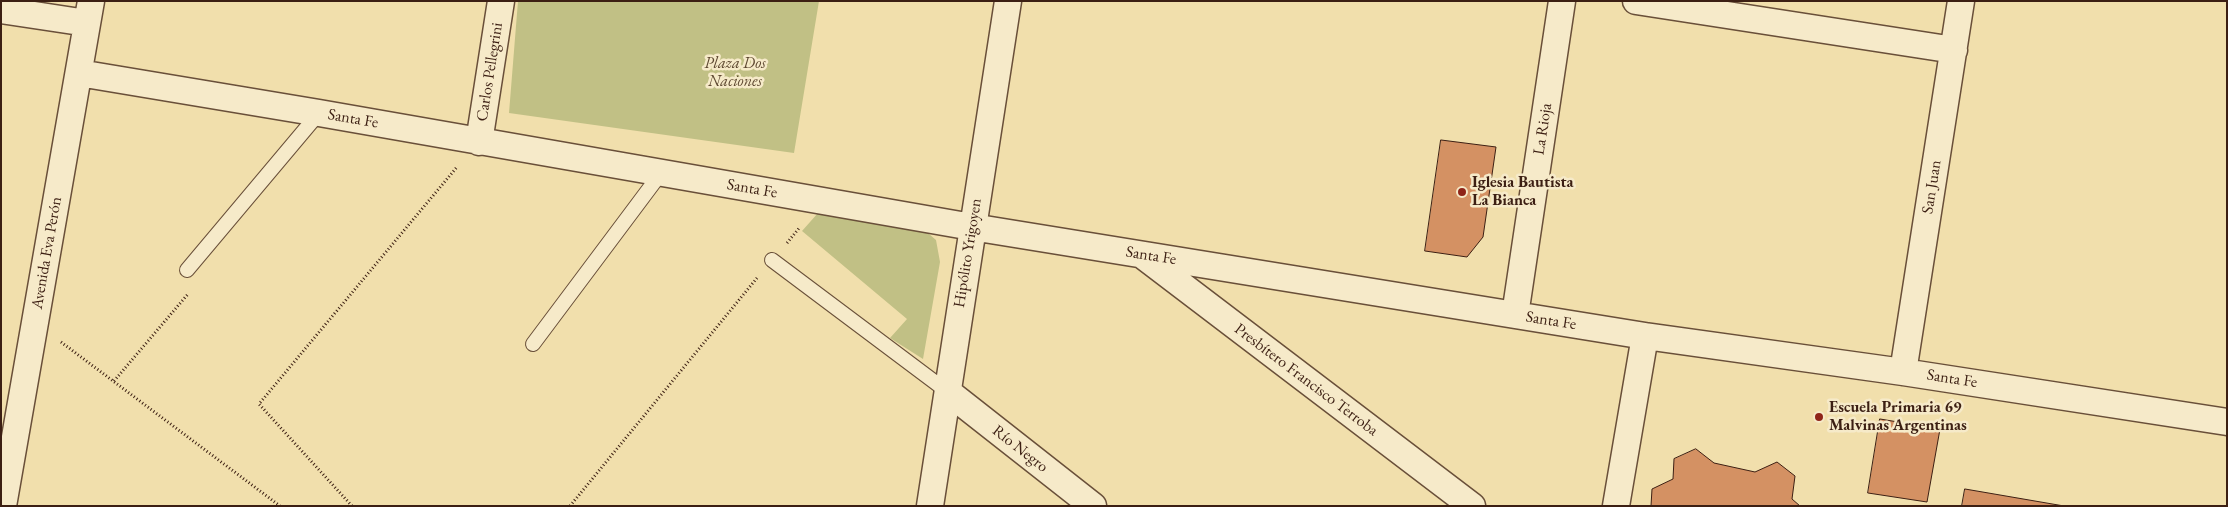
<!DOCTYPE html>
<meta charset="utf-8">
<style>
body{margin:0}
#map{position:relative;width:2228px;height:507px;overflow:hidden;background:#f1dfac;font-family:"EB Garamond",serif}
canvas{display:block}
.frame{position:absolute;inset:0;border:2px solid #3c1f13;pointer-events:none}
</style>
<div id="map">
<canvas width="2228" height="507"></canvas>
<div class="frame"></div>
</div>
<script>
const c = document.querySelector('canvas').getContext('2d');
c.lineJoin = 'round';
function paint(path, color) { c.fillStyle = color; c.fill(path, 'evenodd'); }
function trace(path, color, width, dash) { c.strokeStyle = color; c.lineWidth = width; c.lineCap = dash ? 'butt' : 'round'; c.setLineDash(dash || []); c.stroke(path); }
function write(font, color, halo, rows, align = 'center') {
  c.font = font + ' "EB Garamond",serif'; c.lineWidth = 5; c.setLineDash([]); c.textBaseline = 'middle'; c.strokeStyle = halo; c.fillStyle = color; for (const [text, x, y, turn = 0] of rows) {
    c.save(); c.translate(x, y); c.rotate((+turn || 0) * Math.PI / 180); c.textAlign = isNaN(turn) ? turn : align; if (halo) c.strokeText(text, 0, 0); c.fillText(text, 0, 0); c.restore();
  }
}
paint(new Path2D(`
 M518,1H819L794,153L509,113Z
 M818,213L922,228L936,240L940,262L923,359L890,338L907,319L802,231Z`), '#c1c085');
const building = new Path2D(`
 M1441,140L1496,147L1483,237L1467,257L1425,251Z
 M1880,419L1940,429L1927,502L1868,493Z
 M1696,449L1714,463L1755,472L1777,462L1795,476L1792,499L1800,506H1651L1652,489L1673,479L1674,459Z
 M1965,489L2064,506H1962Z`);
paint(building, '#d49163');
trace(building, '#3c1f13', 1);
const service = new Path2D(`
 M772,260L948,392
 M187,270L319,113
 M533,344L661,173`);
const minor = new Path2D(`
 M1636,1L1954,50
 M1,10L87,23
 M79,73L319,113L972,227L1515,315L1645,336L1903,372L2227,422
 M479,142L501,1
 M1142,255L1472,506
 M1515,315L1562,1
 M1903,372L1961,1
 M948,392L1093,506
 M3,506L91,1
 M930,506L1008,1
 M1616,506L1645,336`);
trace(service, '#694f39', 16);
trace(minor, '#694f39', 29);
trace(new Path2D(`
 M787,243L800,227
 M61,342L280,506
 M114,381L188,294
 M352,506L259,404L457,167
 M570,506L757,278`), '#3c1f13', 3, [1, 2.5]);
trace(service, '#f6eac9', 14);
trace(minor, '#f6eac9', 26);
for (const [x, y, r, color] of [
 [1462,192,5,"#8f2418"],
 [1819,417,5,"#8f2418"]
]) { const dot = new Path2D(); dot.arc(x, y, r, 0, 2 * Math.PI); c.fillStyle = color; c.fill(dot); trace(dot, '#f6eac9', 2); }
write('italic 16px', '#5d4730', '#f6eac9', [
 ["Plaza Dos",735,64],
 ["Naciones",735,82]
]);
write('16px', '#3c1f13', '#f6eac9', [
 ["Carlos Pellegrini",490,72,-81],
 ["Santa Fe",353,119,10],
 ["La Rioja",1543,129,-81],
 ["San Juan",1932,187,-81],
 ["Santa Fe",752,189,10],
 ["Avenida Eva Perón",47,253,-80],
 ["Hipólito Yrigoyen",968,253,-81],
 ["Santa Fe",1151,256,9],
 ["Santa Fe",1551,321,9],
 ["Santa Fe",1952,379,9],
 ["Presbítero Francisco Terroba",1306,380,37],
 ["Río Negro",1020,449,38]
]);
write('bold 16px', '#3c1f13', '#f6eac9', [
 ["Iglesia Bautista",1472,183],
 ["La Bianca",1472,201],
 ["Escuela Primaria 69",1829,408],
 ["Malvinas Argentinas",1829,426]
], 'left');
</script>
